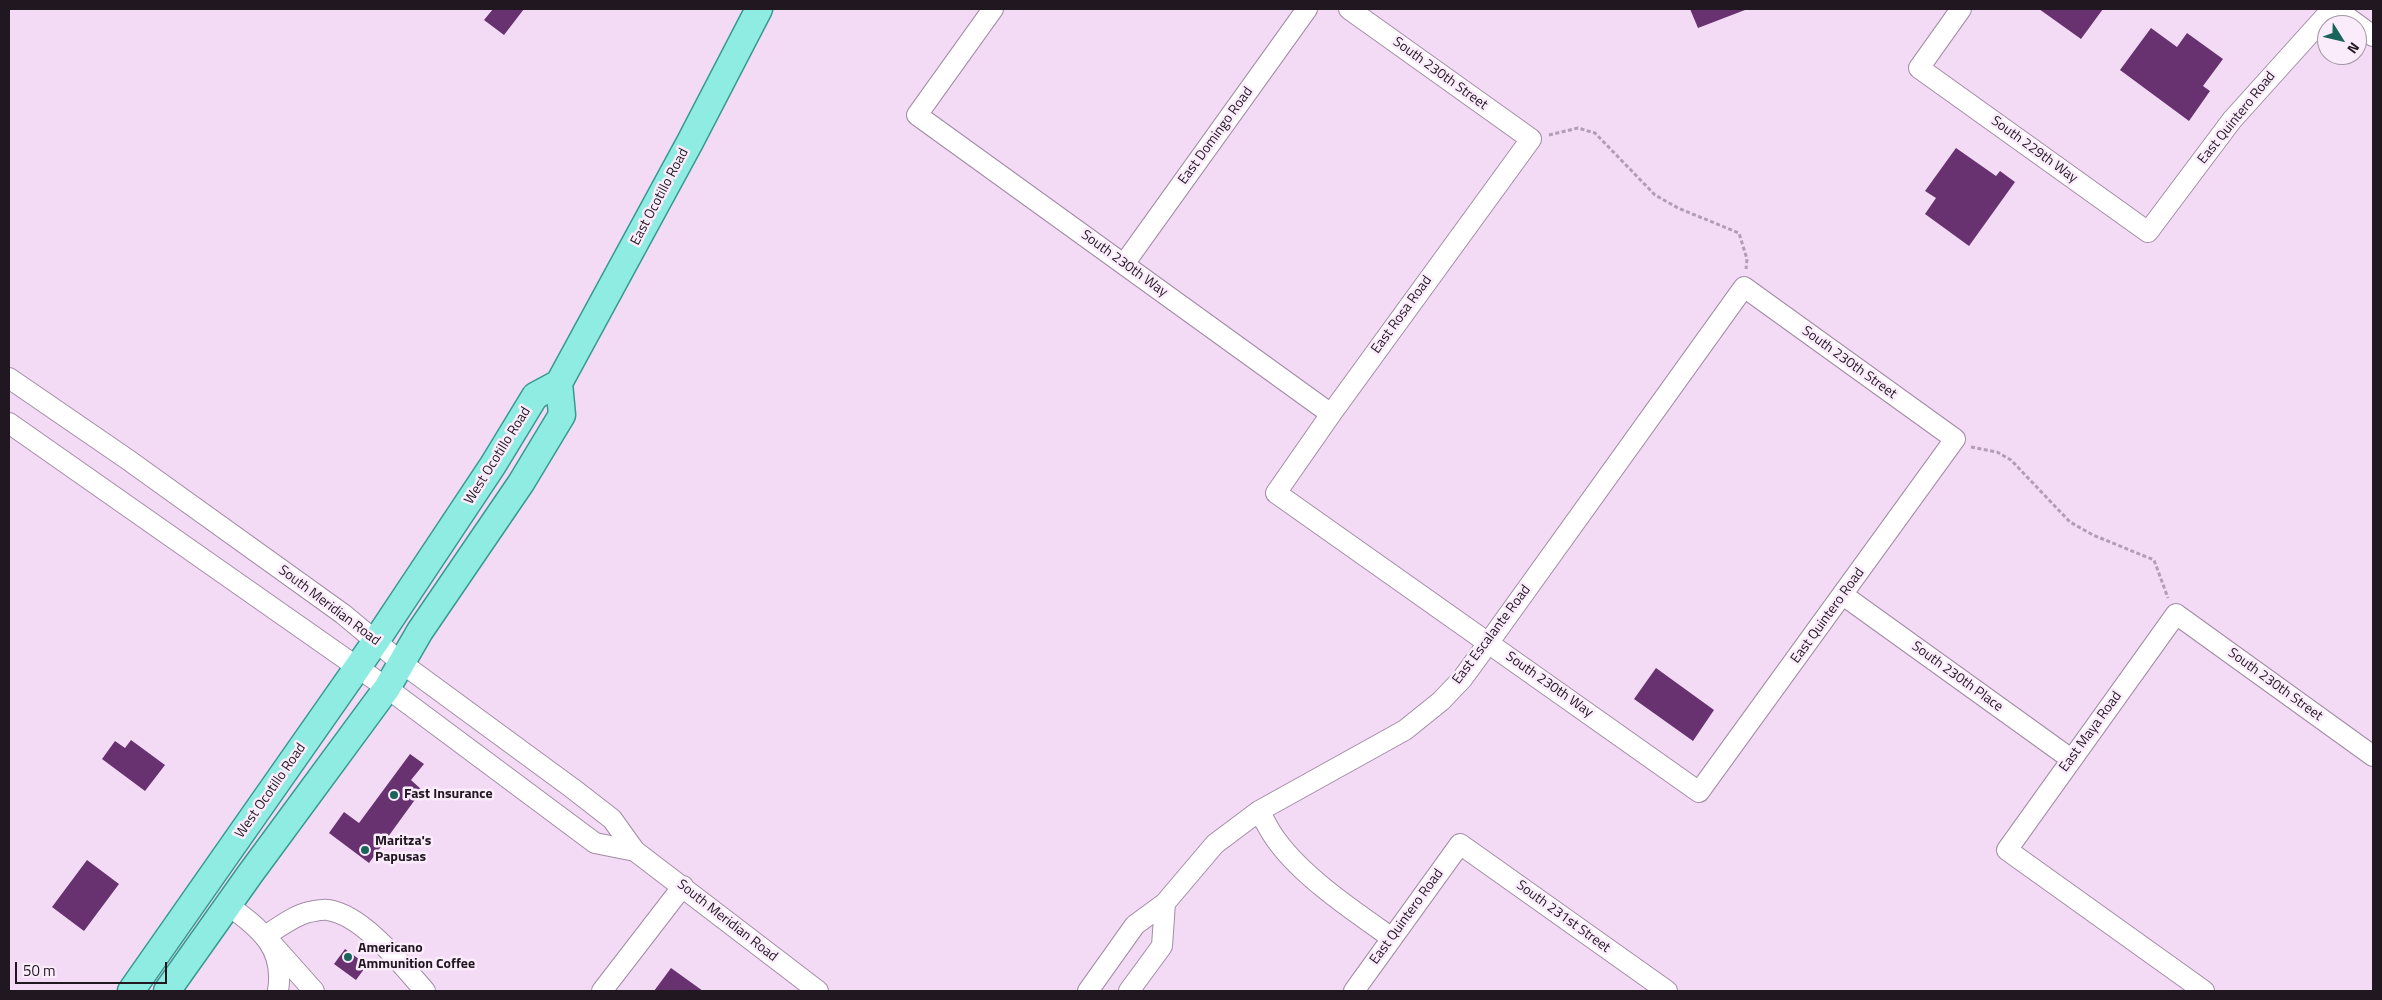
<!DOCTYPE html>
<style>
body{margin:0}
#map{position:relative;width:2382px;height:1000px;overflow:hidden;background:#f3dbf6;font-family:"Titillium Web",sans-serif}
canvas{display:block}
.frame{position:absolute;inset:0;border:10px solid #201721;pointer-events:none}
.north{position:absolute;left:2317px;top:15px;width:50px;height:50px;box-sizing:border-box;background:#fbecfc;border:1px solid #a397a4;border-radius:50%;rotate:126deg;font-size:14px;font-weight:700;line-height:20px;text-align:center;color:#201721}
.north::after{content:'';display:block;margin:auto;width:18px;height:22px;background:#19645b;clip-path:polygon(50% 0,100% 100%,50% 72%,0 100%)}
.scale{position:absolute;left:15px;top:962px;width:152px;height:22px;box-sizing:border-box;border:2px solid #201721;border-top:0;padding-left:6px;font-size:15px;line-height:18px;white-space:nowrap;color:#201721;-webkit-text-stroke:4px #fbecfc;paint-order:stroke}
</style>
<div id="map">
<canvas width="2382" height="1000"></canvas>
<div class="frame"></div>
<div class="north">N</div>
<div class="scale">50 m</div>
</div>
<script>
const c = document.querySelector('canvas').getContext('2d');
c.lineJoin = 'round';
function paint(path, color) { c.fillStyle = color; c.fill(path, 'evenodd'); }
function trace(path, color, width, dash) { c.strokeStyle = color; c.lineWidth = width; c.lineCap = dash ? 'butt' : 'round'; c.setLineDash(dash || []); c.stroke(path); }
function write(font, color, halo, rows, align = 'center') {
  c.font = font + ' "Titillium Web",sans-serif'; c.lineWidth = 5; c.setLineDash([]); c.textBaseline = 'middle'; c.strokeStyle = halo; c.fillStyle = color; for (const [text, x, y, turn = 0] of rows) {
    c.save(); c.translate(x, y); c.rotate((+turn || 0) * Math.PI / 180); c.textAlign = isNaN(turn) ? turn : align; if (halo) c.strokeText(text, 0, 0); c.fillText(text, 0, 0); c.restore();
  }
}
paint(new Path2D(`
 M493,9H524L504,35L484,20Z
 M1690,9H1745V10L1698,28Z
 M2039,9H2103L2081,39Z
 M2151,28L2177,47L2187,33L2223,59L2203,86L2210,91L2189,121L2120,70Z
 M1956,148L1996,176L2000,171L2015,182L1969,246L1925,214L1936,198L1925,191Z
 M1656,668L1714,710L1693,741L1634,699Z
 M131,740L165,765L145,791L102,759L115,741L125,748Z
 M410,754L424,764L411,780L422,790L369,863L329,833L344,812L359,823Z
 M87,860L119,884L84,931L52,907Z
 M345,949L367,965L356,980L334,964Z
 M671,968L703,991H654Z`), '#683270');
const minor = new Path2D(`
 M993,9L917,115L1331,414
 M1961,9L1919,68L2148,232L2232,120L2332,9
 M2336,9L2373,36
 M1124,264L1307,9
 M9,378L127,459L343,614L403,664L572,788L612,819L635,851L818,991
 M9,423L387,688L595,843L635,851
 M1843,595L2071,759
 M1259,811C1265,821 1270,832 1277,841C1304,878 1355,912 1392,938
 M228,905C260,929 285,947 278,991
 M314,991L265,936C278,928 295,915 309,912C315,911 323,909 328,910C363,915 403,966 425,991
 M602,991L683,886
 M1088,991L1135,925L1165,903L1215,844L1259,811L1405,730L1441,701L1462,679L1489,642L1744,287L1955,439L1699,792L1276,493L1331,414L1531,139L1349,9
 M1129,991L1162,946L1165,903
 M1354,991L1460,844L1667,991
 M2204,991L2007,850L2176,614L2373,756`);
const major = new Path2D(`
 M559,383L690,142L759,9
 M131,991L376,641L493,465L535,396L559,383
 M167,991L250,874L387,688L420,631L521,483L562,415L559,383`);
trace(minor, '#a38ca5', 22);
trace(major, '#379a91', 29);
trace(new Path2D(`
 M1549,135L1578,128L1595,133L1655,195L1678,208L1739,233L1747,259L1746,269
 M1971,447L1997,452L2011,460L2070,522L2093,535L2154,560L2168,598`), '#b29eb4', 3, [4, 2.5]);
trace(minor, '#fff', 20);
trace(major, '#8fece2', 26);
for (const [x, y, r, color] of [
 [394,795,5,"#19645b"],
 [365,850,5,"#19645b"],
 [348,957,5,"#19645b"]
]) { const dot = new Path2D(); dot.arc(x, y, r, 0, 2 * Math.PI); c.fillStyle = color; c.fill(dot); trace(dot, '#fbecfc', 2); }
write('14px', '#201721', '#fbecfc', [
 ["South 230th Street",1440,74,36],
 ["East Quintero Road",2237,118,-51],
 ["East Domingo Road",1216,136,-54],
 ["South 229th Way",2034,150,36],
 ["East Ocotillo Road",660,197,-62],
 ["South 230th Way",1124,264,36],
 ["East Rosa Road",1402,315,-54],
 ["South 230th Street",1849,363,36],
 ["West Ocotillo Road",498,456,-58],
 ["South Meridian Road",329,606,37],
 ["East Quintero Road",1828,616,-54],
 ["East Escalante Road",1492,635,-53],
 ["South 230th Place",1957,677,36],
 ["South 230th Way",1549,685,35],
 ["South 230th Street",2275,685,36],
 ["East Maya Road",2091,732,-54],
 ["West Ocotillo Road",271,791,-55],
 ["East Quintero Road",1407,917,-54],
 ["South 231st Street",1563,917,36],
 ["South Meridian Road",727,921,38]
]);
write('bold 14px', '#201721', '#fbecfc', [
 ["Fast Insurance",404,795],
 ["Maritza's",375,842],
 ["Papusas",375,858],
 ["Americano",358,949],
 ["Ammunition Coffee",358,965]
], 'left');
</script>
